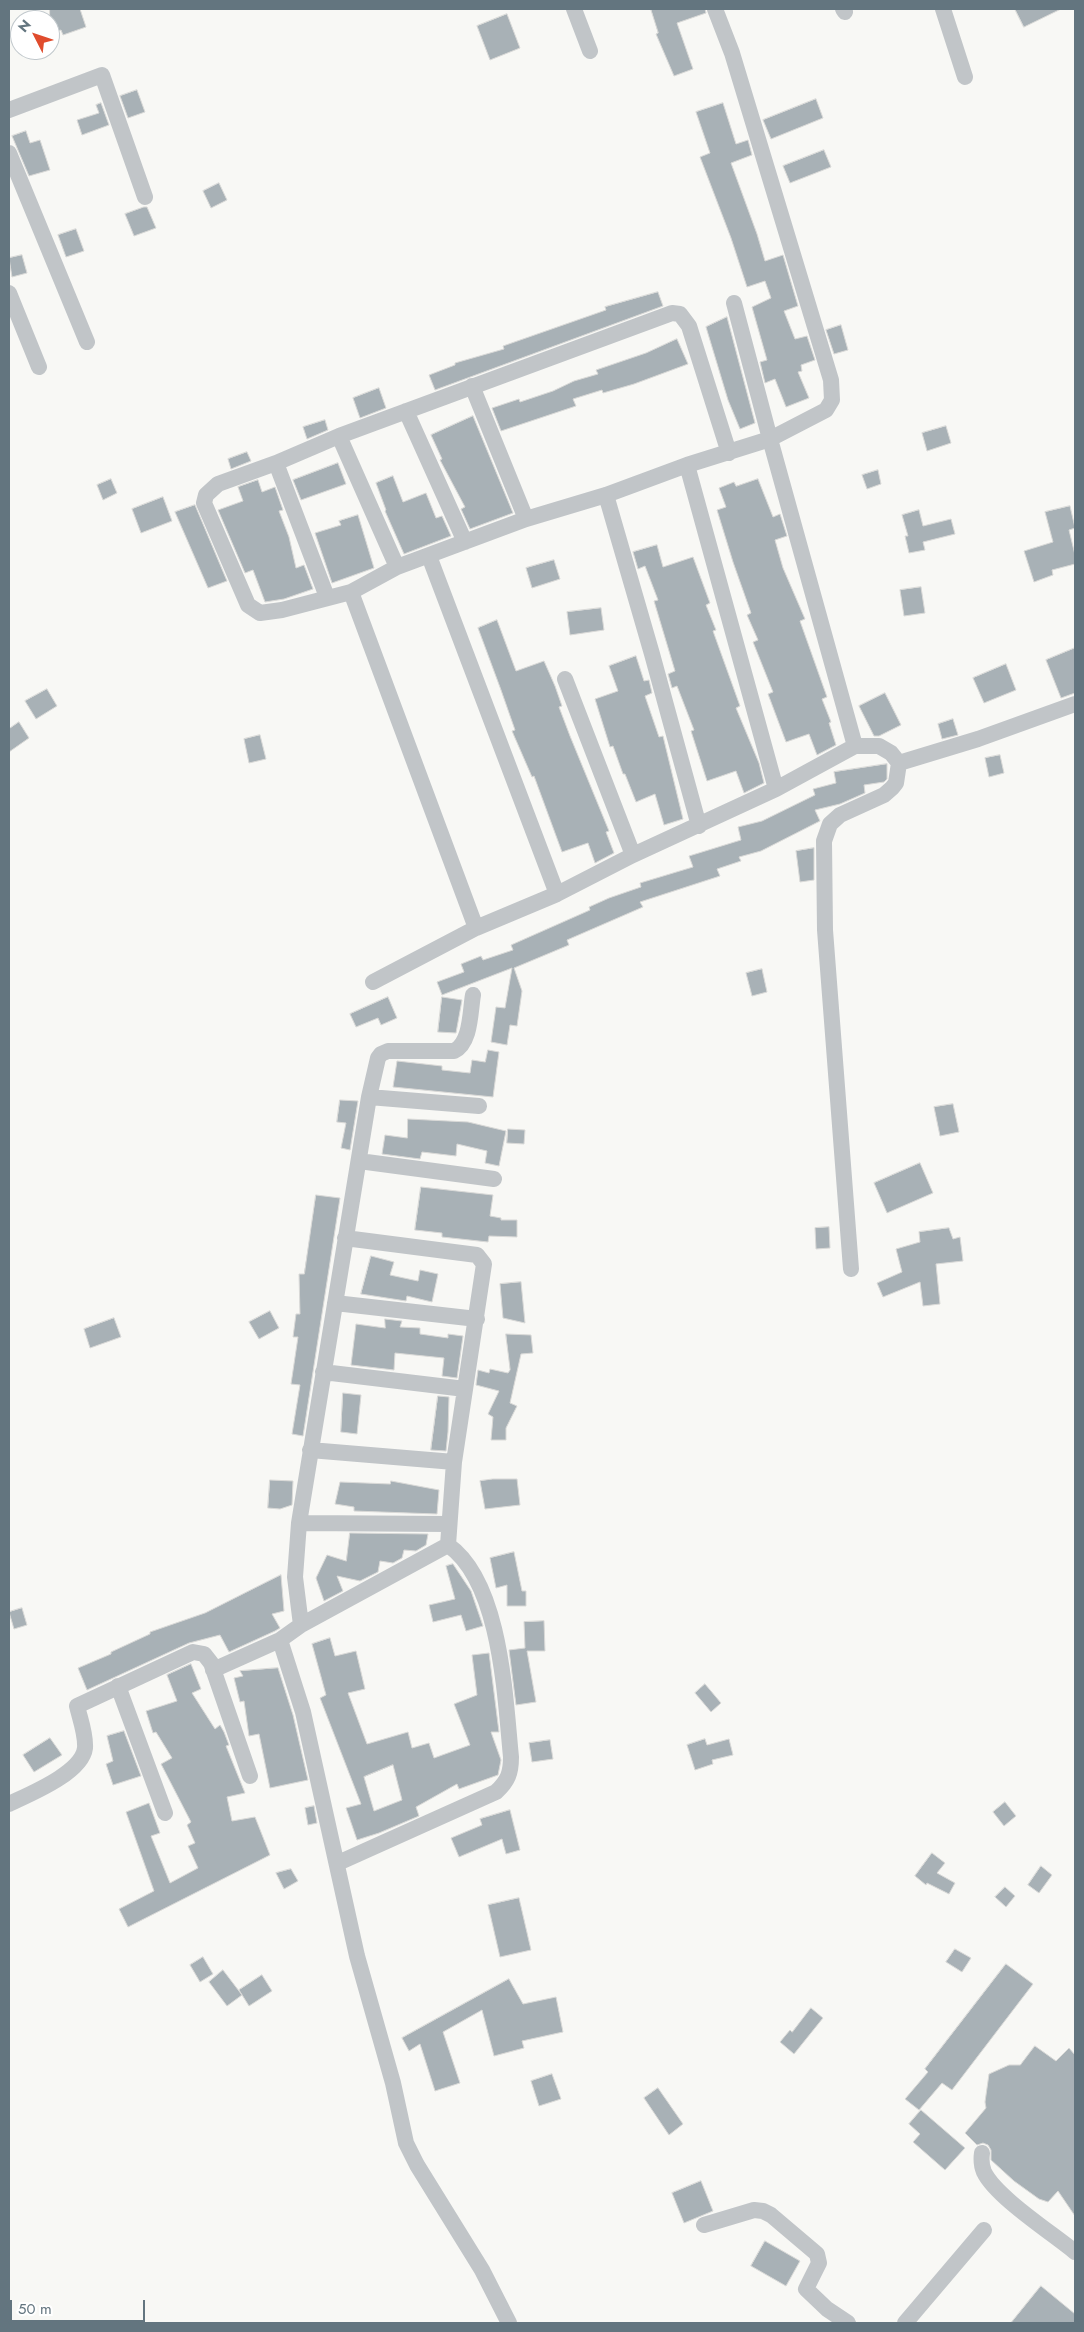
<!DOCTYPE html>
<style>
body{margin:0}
#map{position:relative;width:1084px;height:2332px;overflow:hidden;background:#f8f8f5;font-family:Jost,sans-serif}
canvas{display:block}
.frame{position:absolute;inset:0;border:10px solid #63757f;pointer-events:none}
.north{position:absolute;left:10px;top:10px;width:50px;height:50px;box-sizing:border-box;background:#fff;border:1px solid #c1c8cc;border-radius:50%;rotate:311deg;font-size:14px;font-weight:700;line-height:20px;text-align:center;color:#63757f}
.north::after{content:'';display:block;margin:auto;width:18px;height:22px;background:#e04c2d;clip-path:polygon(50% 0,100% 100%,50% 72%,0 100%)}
.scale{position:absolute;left:10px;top:2300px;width:135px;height:22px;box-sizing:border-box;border:2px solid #63757f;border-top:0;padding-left:6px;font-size:15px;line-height:18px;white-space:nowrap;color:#63757f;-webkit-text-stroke:4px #fff;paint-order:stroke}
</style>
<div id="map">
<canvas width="1084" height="2332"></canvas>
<div class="frame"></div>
<div class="north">N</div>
<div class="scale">50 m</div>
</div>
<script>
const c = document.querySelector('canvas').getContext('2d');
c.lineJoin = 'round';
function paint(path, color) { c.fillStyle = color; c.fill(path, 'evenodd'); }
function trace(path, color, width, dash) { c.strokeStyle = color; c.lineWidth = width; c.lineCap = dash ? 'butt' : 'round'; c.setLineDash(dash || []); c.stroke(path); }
const building = new Path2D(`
 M50,9H80L86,27L63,35L61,30L50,33Z
 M651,9H705L706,13L677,23L693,69L674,76L656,34L658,33Z
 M1015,9H1061L1024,27Z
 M507,14L520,48L490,60L477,26Z
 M137,90L145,112L128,118L120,96Z
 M816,99L823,118L771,139L763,120Z
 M101,103L109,125L82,135L77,120L99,113L96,105Z
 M723,103L736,144L748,140L752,155L731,163L757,234L765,261L783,255L798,306L784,311L795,339L807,336L815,360L801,365L802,371L798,372L809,398L786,407L775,379L765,383L760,362L767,360L752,307L771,298L765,281L747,287L731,238L700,157L710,153L696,112Z
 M26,131L30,143L40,140L50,170L29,176L12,136Z
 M824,150L831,167L790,183L783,166Z
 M219,183L227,200L211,208L203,191Z
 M144,207H147L156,228L134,236L125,214Z
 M76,229L84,251L66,257L58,235Z
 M22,255L27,273L12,277L9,258Z
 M658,292L663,306L435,390L429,375L455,365V363L504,349L503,346L606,310L605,307Z
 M727,317L755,423L740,429L728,400L706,327Z
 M841,325L848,350L834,354L826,330Z
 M677,339L688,364L634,384L603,393L602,390L573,399L576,406L501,431L492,408L519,399L520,402L553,391L574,381L598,374L596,370L646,353Z
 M379,388L386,408L360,418L353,398Z
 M473,416L513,513L470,529L461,509L465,507L440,460L442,459L431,435Z
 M325,420L328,430L307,439L303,427Z
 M946,426L951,443L927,451L922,433Z
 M247,452L251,461L231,469L228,459Z
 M338,463L346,484L301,500L293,480Z
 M878,470L881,484L867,489L862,475Z
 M393,476L403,502L426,493L436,518L442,516L451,536L404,554L385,511L386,510L376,483Z
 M111,479L117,493L103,500L97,485Z
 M758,479L773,517L780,514L787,536L775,540L783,568L805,619L800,621L827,697L822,699L831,722L829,723L836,745L817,755L809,734L786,742L768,694L773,692L753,642L758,640L747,615L751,613L733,562L717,510L726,507L719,488L734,482L736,486Z
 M258,480L262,492L275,487L283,510L279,511L289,537L296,568L304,565L313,589L284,599L265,602L253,570L245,573L218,510L243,501L238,487Z
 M163,497L172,521L141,533L132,509Z
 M195,505L227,581L208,588L175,512Z
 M1070,506L1075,528L1069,530L1075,555V564L1052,570L1053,575L1034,582L1024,551L1053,542L1045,512Z
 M919,510L923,526L951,519L955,534L923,542L925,550L909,553L905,536H908L902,515Z
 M358,515L374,568L332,583L315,533L341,525L339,521Z
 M657,545L663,567L693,557L710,603L706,605L716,630L713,631L740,706L736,708L759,763L764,783L744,793L736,771L707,781L691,731L694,730L677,686L672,688L668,674L675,671L654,601L658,600L645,566L638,569L633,552Z
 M554,560L560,579L532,588L526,568Z
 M921,587L925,613L904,616L900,590Z
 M601,608L604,630L570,635L567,612Z
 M497,620L516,671L544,661L555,686L562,706L559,707L570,736L609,831L606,832L614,853L595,863L588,843L562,852L534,776L532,777L512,731L515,730L501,690L478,628Z
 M1075,648V693L1061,698L1046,660Z
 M636,656L644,681L649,680L652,693L645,696L659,737L663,736L683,819L664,825L655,794L636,802L625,774H623L613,746L610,747L595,699L618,691L609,666Z
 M1006,664L1016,690L984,703L973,678Z
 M47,689L57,706L36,719L25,701Z
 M885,693L901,725L879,736H874L859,706Z
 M953,719L958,735L942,739L938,724Z
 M19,722L29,738L9,752V729Z
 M260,735L266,759L249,763L244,739Z
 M1000,755L1004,773L989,777L985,758Z
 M887,764V779L884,782L864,785L865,793L840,804L815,810L820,821L761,851L739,857L741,861L717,869L720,876L640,902L643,907L567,940L569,945L514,968L522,991L517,1026L510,1025L507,1045L491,1042L496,1007L505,1008L512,968L442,995L437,982L464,972L461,964L481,956L483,960L513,950L511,945L590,910L589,907L609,898L641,887L640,883L693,867L689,856L741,840L738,827L762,821L815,795L813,789L836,783L834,772Z
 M814,848V880L800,882L796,851Z
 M762,969L767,992L752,996L746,973Z
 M388,997L397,1018L381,1025L378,1018L356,1027L350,1014Z
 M442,997L462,1000L456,1033L438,1032Z
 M488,1050L499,1052L493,1097L393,1087L397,1061L442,1066V1070L470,1073L472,1060L485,1062Z
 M340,1100L358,1101L350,1150L341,1148L346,1123L337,1122Z
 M953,1104L959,1132L940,1136L934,1107Z
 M408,1119L468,1122L506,1131L499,1166L485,1163L487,1151L457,1144L456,1156L422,1152L420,1159L382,1154L385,1135L407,1138Z
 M508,1129L525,1130L524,1144L507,1143Z
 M920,1163L933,1193L887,1213L874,1183Z
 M421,1187L493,1195L490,1216L501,1218V1220H517V1237L489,1236L488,1242L442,1237V1233L415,1230Z
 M316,1195L340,1198L303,1436L292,1434L300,1385L291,1384L298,1337H293L296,1314H300L299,1274H304Z
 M829,1227L830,1248L816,1249L815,1228Z
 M949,1228L953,1239L960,1237L963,1261L936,1264L940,1304L923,1306L920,1282L883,1297L877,1283L902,1272L896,1249L920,1242L919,1232Z
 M371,1256L394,1262L390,1275L418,1281L420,1270L438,1274L432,1302L407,1296L406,1301L361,1294Z
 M521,1282L525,1323L503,1318L500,1284Z
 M270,1311L279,1328L259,1339L249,1322Z
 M114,1318L121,1337L90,1348L84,1329Z
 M385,1319L402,1321L400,1327L420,1328V1334L448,1338V1334L463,1336L457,1378L442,1376L444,1358L395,1353L394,1370L351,1365L356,1324L385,1328Z
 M506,1334L531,1335L533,1353L521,1354L510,1403L517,1406L506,1428V1440H491L493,1417L488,1414L499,1391L476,1385L478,1370L489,1373L490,1369L508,1373L510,1370Z
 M343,1393L361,1395L357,1434L341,1432Z
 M438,1396L449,1397L448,1432L446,1451L431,1450Z
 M493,1479H517L520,1505L485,1509L480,1481Z
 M270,1480L293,1481L292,1505L280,1509L268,1508Z
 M391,1481L439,1490L437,1514L354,1511V1507L335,1504L340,1482L390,1484Z
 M350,1533L428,1534L426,1545L416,1551L404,1550L402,1558L393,1563L380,1561L378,1572L360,1581L337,1576L343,1591L324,1601L316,1578L327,1555L346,1561Z
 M514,1552L522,1591H526V1606H507V1585L496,1588L490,1558Z
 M453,1564L471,1591L483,1626L466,1631L461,1615L433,1622L429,1605L455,1599L446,1566Z
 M281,1575L284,1611L272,1614L280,1628L275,1631L229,1652L220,1635L189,1643L87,1690L78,1668L111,1654V1652L150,1634V1632L205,1613Z
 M22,1608L27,1625L14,1629L9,1612Z
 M544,1621L545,1651H527L536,1702L516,1705L509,1650L525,1648L524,1622Z
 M330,1638L335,1656L356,1651L365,1689L348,1693L367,1744L408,1732L412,1748L429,1743L434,1758L470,1745L454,1704L477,1695L472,1655L489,1653L499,1732H491L501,1760L498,1775L459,1789L457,1784L416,1807L419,1816L379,1833L357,1840L346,1808L361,1804L320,1698L326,1695L312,1644ZM393,1765L402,1800L374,1811L364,1777Z
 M191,1664L201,1689L192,1693L215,1729L220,1725L224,1732L229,1745L226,1746L245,1793L227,1797L232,1821L255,1817L270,1855L128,1927L119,1909L154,1891L126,1812L149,1803L160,1833L151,1836L170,1883L198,1868L188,1846L195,1843L187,1825L191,1822L161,1764L172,1758L156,1732L153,1733L146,1711L177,1701L167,1675Z
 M278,1668L293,1715L308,1780L270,1788L259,1734L249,1736L244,1701L240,1702L234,1678L243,1676L240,1671Z
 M705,1684L721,1703L711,1712L695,1693Z
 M124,1731L141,1776L113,1785L106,1764L113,1761L107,1736Z
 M50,1738L62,1755L34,1772L23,1755Z
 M705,1739L707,1745L729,1739L733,1755L712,1760L713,1764L695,1770L687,1745Z
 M550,1740L553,1759L532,1762L529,1743Z
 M1005,1802L1016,1816L1004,1826L993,1812Z
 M314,1806L317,1823L308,1825L305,1808Z
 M510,1810L520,1850L506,1854L502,1839L459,1857L451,1838L482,1825L480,1819Z
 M932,1853L945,1863L937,1873L955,1883L949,1894L927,1883L926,1885L915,1876Z
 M1041,1866L1052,1875L1039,1893L1028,1885Z
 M291,1869L298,1881L284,1889L276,1873Z
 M1005,1887L1015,1896L1006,1907L995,1897Z
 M519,1898L531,1950L500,1957L488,1905Z
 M955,1949L971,1958L962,1972L946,1962Z
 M203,1957L213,1974L200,1982L190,1965Z
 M1006,1964L1033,1984L952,2090L942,2083L919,2110L905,2099L928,2072L925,2069Z
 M223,1970L242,1995L227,2006L209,1982Z
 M262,1975L272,1991L249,2006L239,1990Z
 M509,1979L523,2004L556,1997L563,2032L522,2041L524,2048L494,2056L482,2010L443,2032L460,2083L435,2091L420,2044L409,2051L402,2038Z
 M811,2008L823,2018L794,2054L780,2042L790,2030L792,2032Z
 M1035,2046L1056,2061L1069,2048L1075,2055V2216L1058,2191L1048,2202L1039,2199L1014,2181L991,2160V2150L988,2145L983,2143L977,2145L965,2133L986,2108L985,2102L989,2074L1009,2065H1020Z
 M552,2074L561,2099L539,2106L531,2081Z
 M658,2088L683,2124L669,2135L644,2098Z
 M921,2110L965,2148L945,2170L913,2142L920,2134L909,2124Z
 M701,2181L713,2211L684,2223L672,2193Z
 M765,2241L800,2261L786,2286L751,2266Z
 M1041,2286L1075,2314V2323H1011Z`);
paint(building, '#a8b1b6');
trace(building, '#d9d9d7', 1);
trace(new Path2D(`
 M574,9L590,51
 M715,9L732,53L831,380L832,400L826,410L770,439L687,465L606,495L526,519L397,567L351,592L282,610L260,613L248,605L204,503L206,495L218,484L276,463L339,436L672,313L680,314L689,326L729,453
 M843,9L845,12
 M943,9L965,77
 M9,110L102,75L145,197
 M9,153L87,342
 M9,293L39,367
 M734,303L770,439L855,746
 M472,386L526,519
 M406,411L465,542
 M339,436L397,567
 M276,463L327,597
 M687,465L776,789
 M606,495L652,654L699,826
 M429,556L557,894
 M351,592L476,928
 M565,679L633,855
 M373,982L476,928L557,894L633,855L776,789L855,746H879L891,753L899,763L978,739L1075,704
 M473,995C470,1012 471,1043 454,1051H388L381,1054L378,1058L369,1097L299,1523L295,1577L301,1625L280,1640L303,1712L357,1956L393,2083L406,2143L417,2165L482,2270L509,2323
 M369,1097L479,1106
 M359,1161L494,1179
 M851,1269L825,930L824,841L830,824L840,815L884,795L892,788L896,783L899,763
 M335,1303L477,1319
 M323,1372L465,1389
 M310,1450L454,1462
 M299,1523L448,1524
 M301,1625L448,1545
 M213,1670L280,1640
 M118,1686L165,1813
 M9,1804C30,1794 82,1773 85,1748C86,1734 80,1719 77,1706L193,1652L204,1654L211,1663L250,1776
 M338,1863L496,1792C508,1781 511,1773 511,1757C505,1697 501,1582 448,1545L454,1462L484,1264L477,1255L345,1238
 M982,2153C981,2160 981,2165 984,2172C996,2197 1052,2233 1075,2252
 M704,2225L754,2210L763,2211L771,2215L817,2254L819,2263L806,2289L827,2309L848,2323
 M905,2323L984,2230`), '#c1c5c8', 16);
</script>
